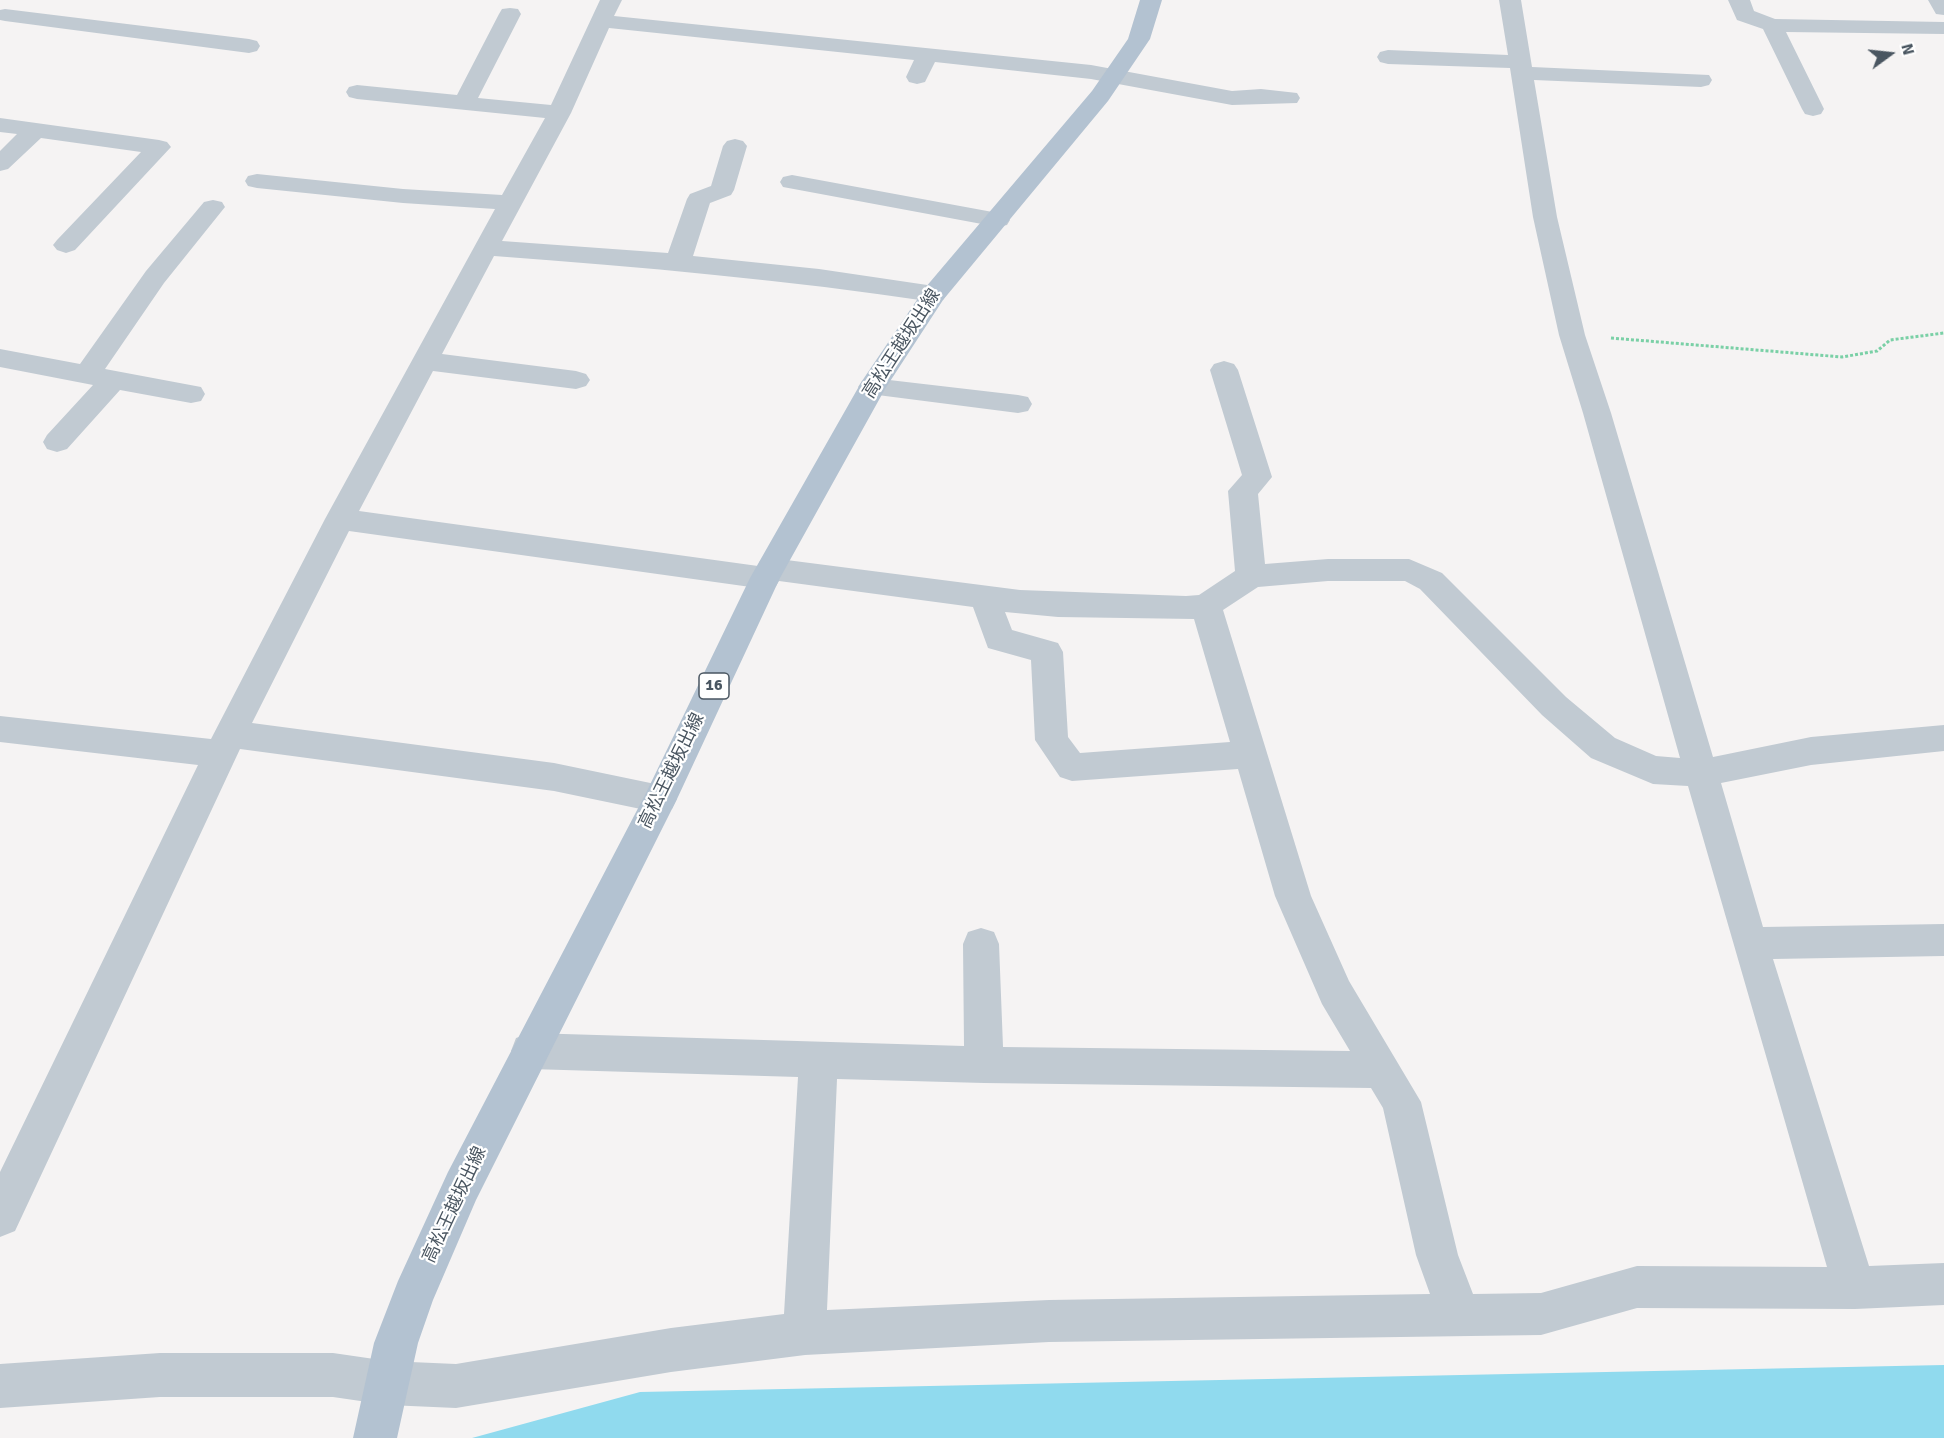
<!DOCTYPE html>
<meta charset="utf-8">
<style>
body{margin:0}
#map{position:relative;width:1944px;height:1438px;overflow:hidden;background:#f5f3f3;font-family:Signika,sans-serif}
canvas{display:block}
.north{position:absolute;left:1860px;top:24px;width:60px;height:60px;-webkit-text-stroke:4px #fff;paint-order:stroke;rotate:75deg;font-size:16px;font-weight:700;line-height:24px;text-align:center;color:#4a5661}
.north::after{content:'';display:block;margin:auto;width:21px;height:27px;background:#4a5661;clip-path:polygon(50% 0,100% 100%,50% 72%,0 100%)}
</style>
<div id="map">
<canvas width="1944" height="1438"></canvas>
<div class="north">N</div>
</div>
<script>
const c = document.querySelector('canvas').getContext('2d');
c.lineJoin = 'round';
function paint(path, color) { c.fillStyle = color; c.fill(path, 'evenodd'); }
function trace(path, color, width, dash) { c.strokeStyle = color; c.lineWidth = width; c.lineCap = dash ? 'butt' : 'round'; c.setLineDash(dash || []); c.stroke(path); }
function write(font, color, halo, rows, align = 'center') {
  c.font = font + ' Signika,"Noto Sans JP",sans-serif'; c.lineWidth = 4.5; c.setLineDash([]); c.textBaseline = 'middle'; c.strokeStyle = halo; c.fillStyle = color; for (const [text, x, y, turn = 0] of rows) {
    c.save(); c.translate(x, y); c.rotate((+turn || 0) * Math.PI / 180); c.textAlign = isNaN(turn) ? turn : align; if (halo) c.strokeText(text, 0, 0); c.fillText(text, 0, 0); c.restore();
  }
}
paint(new Path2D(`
 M1944,1365V1438H472L640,1392Z`), '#90daee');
trace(new Path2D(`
 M1611,338L1842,357L1877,351L1890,340L1944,333`), '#7ad0a6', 3, [3, 2]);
paint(new Path2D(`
 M600,0H622L614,16L1091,65L1232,91L1261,89L1297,93L1300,98L1297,103L1232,105L1091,79L935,62L925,82L917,84L909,82L906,77L914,60L609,28L571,113L502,241L668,253L687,199L690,194L711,186L723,146L727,141L735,139L743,141L747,146L734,190L731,195L710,203L693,256L819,269L934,286L943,288L947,294L943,300L934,302C788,280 642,267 494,256L442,354L576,371L586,374L590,380L586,386L576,389L433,371L359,511L758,566L760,561L771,558L1020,590L1186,596L1199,595L1235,571L1228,491L1242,475L1210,370L1214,364L1224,361L1234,364L1238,370L1272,477L1258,494L1265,564L1328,559H1409L1442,573L1566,697L1615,738L1656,756L1680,758L1583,413L1559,335L1533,217L1510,68L1388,64L1380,62L1377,57L1380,52L1388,50L1508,55L1499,0H1521L1532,67L1709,75L1712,80L1709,85L1701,87L1534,80L1557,217L1585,335L1611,413L1713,757L1811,737L1944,725V751L1811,765L1721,783L1763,927L1944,924V956L1773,959L1869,1266L1944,1263V1305L1855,1309L1637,1308L1541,1335L1049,1342L805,1355L671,1372L456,1408L388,1405L333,1397H160L0,1408V1364L160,1353H333L388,1361L456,1364L671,1328L784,1314L798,1077L530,1069L516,1064L511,1051L516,1038L530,1033L964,1046L963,944L968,932L981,928L994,932L999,944L1003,1047L1350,1051L1322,1004L1275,896L1238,769L1072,781L1060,777L1035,740L1031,660L988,648L973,607L779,581L776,586L765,589L349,531L252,723L554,763L660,785L672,789L677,799L672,809L660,813L554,791L240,749L15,1231L0,1237V1172L198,765L0,742V716L211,739L325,519L495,209L403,203L257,188L248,186L245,181L248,176L257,174L403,189L502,195L545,118L357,99L349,97L346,92L349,87L357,85L457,95L499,14L502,9L510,8L518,9L521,14L478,98L551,105ZM1328,581H1405L1420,589L1542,715L1591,758L1653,784L1688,786L1827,1267L1637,1266L1541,1293L1473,1294L1458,1255L1421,1102L1349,981L1311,896L1223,610L1258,587ZM1005,612L1058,617L1194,619L1230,742L1080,753L1068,737L1063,652L1058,643L1012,630ZM837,1079L984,1083L1371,1088L1383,1108L1416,1255L1430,1294L1049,1300L827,1310Z
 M1728,0H1750L1754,11L1775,19L1944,22V34L1786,32L1824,109L1821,114L1813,116L1805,114L1802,109L1763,29L1737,20Z
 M1928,0H1944V15L1936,14Z
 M5,9L249,39L257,41L260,46L257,51L249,53L5,21L0,20V10Z
 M0,118L159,140L167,142L171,147L75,250L66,253L57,250L53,245L57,240L141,152L41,138L8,169L0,171V151L17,134L0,132Z
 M792,175L998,213L1007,215L1010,220L1007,225L998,227L783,187L780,182L783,177Z
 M213,200L222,202L225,207L164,283L105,369L201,387L205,394L201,401L191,403L120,390L67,449L57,452L47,449L43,442L47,435L93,385L0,367V349L80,364L146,271L204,202Z
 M872,378L1018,395L1028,397L1032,404L1028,411L1018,413L862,393L858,387L862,381Z`), '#c1cad2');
paint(new Path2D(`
 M1140,0H1162L1150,39L1108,101L943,300L885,389L780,578L677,799L476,1200L433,1300L418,1343L397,1438H353L374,1343L398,1281L448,1172L646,793L750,578L862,381L925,288L1092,91L1128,39Z`), '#b3c2d1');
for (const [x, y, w] of [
 [714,686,30]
]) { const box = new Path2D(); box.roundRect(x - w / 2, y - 13, w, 26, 4.5); c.fillStyle = '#fff'; c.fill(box); trace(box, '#4a5661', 1.5); }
write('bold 16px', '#4a5661', null, [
 ["16",714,686]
]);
write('18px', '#4a5661', '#fff', [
 ["高松王越坂出線",902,344,-57],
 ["高松王越坂出線",672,771,-64],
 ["高松王越坂出線",455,1205,-65]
]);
</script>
